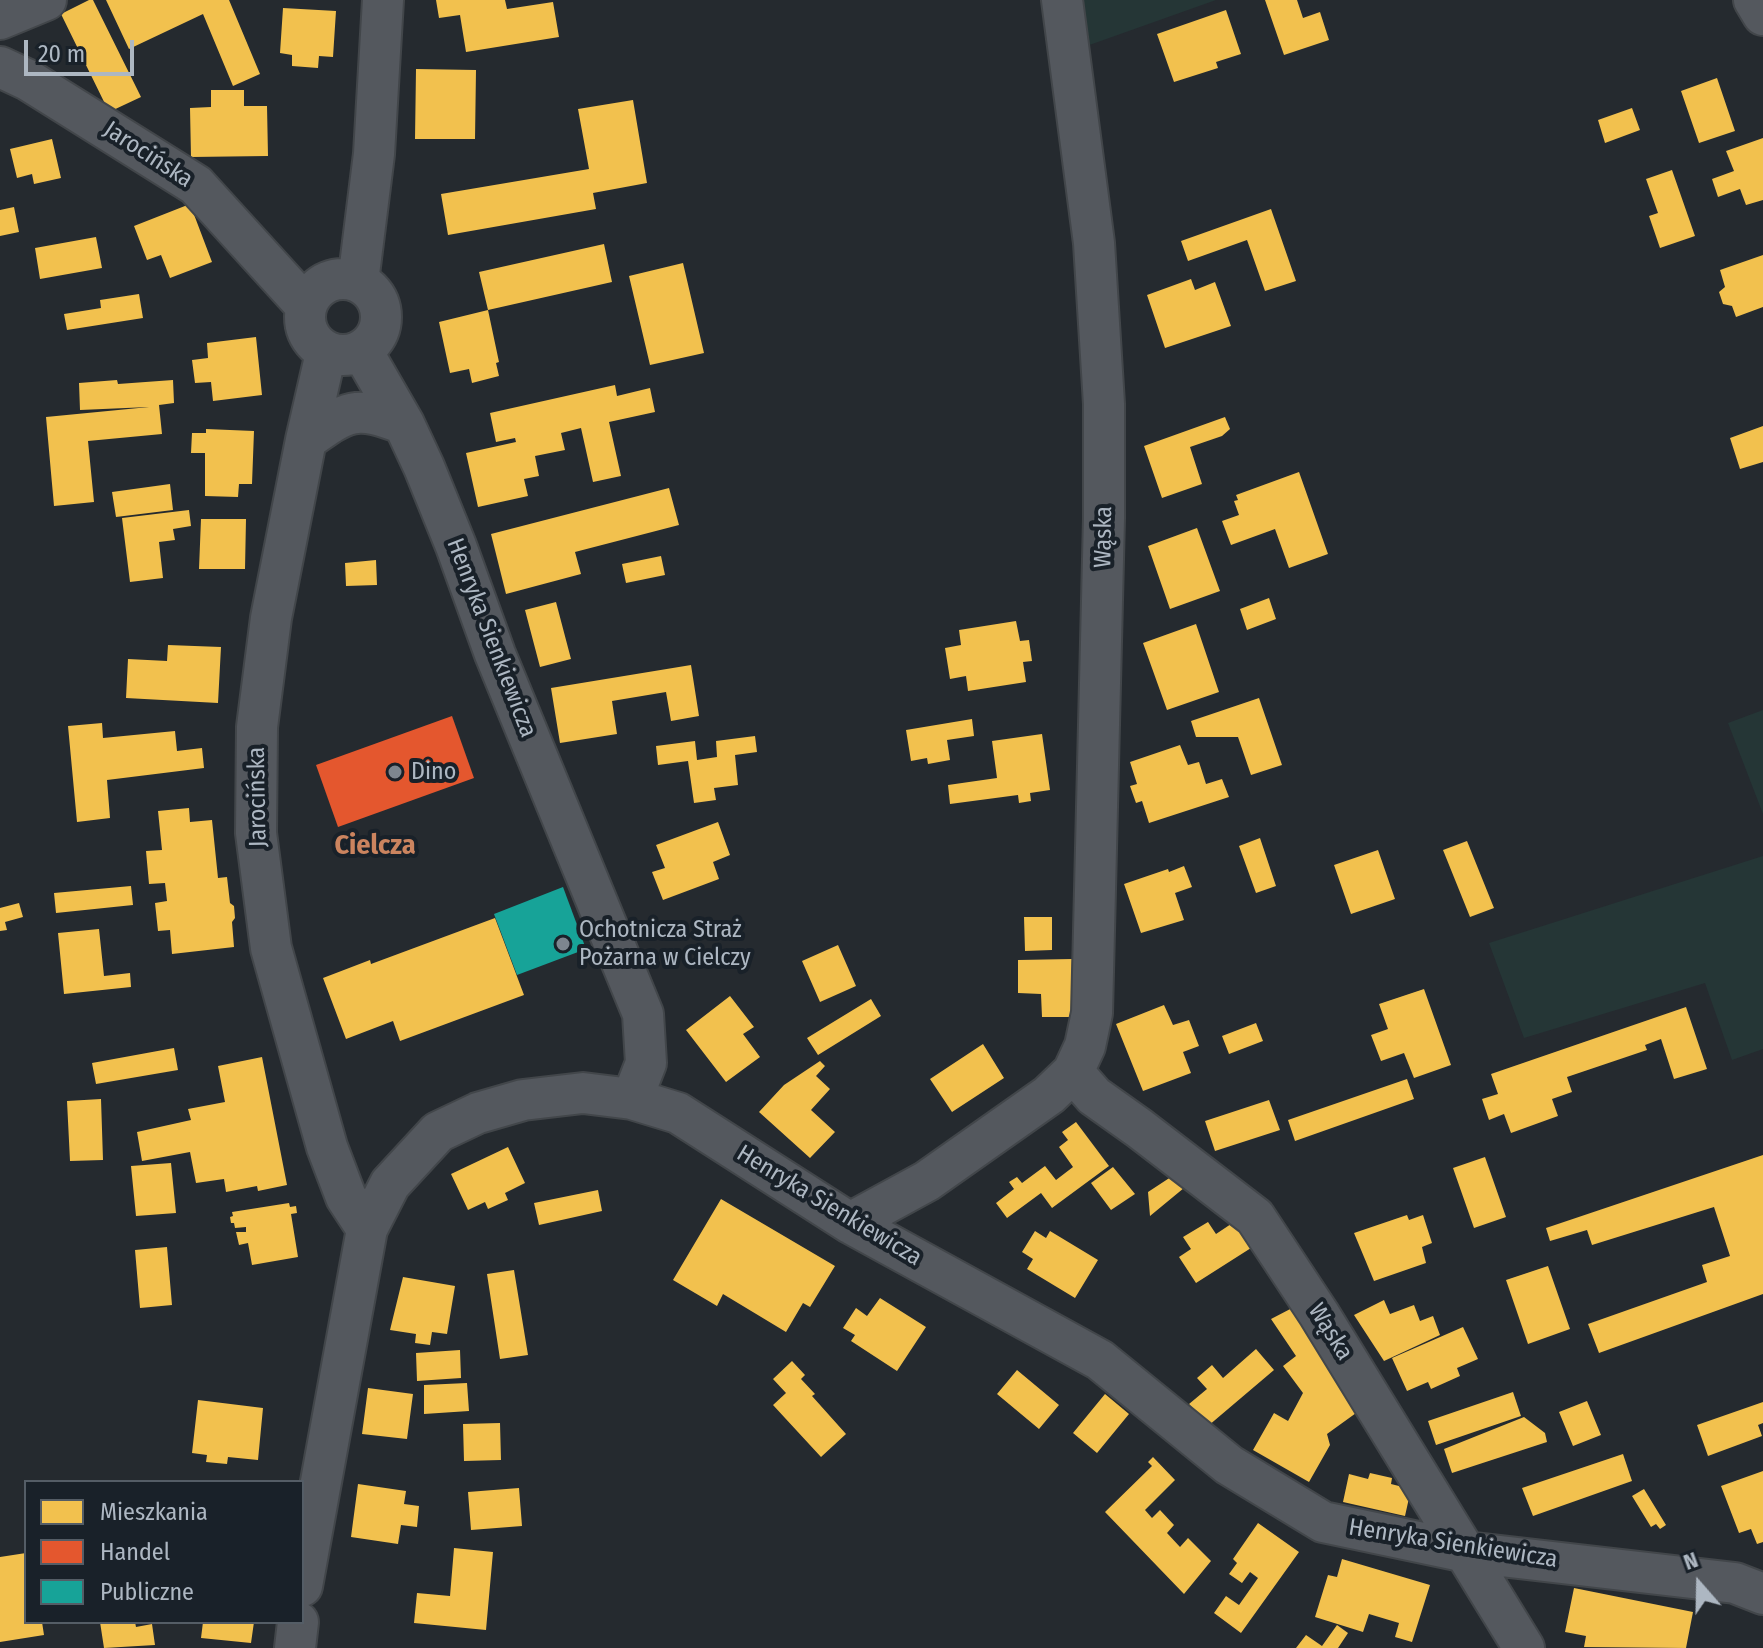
<!DOCTYPE html>
<meta charset="utf-8">
<style>
body{margin:0}
#map{position:relative;width:1763px;height:1648px;overflow:hidden;background:#252a2f;font-family:"Fira Sans Condensed",sans-serif}
canvas{display:block}
.legend{position:absolute;left:24px;top:1480px;width:280px;height:144px;box-sizing:border-box;background:#192129;border:2px solid #545d66;margin:0;padding:10px 14px;list-style:none;font-size:24px;color:#adb7c2}
.legend li{display:flex;align-items:center;gap:16px;height:40px}
.legend b{width:40px;border:2px solid #545d66}
.north{position:absolute;left:1659px;top:1544px;width:80px;height:80px;-webkit-text-stroke:6px #192129;paint-order:stroke;rotate:340deg;font-size:22px;font-weight:700;line-height:32px;text-align:center;color:#adb7c2}
.north::after{content:'';display:block;margin:auto;width:28px;height:36px;background:#adb7c2;clip-path:polygon(50% 0,100% 100%,50% 72%,0 100%)}
.scale{position:absolute;left:24px;top:40px;width:110px;height:36px;box-sizing:border-box;border:4px solid #adb7c2;border-top:0;padding-left:10px;font-size:24px;line-height:28px;white-space:nowrap;color:#adb7c2;-webkit-text-stroke:6px #192129;paint-order:stroke}
</style>
<div id="map">
<canvas width="1763" height="1648"></canvas>
<ul class="legend">
<li><b style="height:22px;background:#f2c14e"></b>Mieszkania</li>
<li><b style="height:22px;background:#e4572e"></b>Handel</li>
<li><b style="height:22px;background:#17a398"></b>Publiczne</li>
</ul>
<div class="north">N</div>
<div class="scale">20 m</div>
</div>
<script>
const c = document.querySelector('canvas').getContext('2d');
c.lineJoin = 'round';
function paint(path, color) { c.fillStyle = color; c.fill(path, 'evenodd'); }
function trace(path, color, width, dash) { c.strokeStyle = color; c.lineWidth = width; c.lineCap = dash ? 'butt' : 'round'; c.setLineDash(dash || []); c.stroke(path); }
function write(font, color, halo, rows, align = 'center') {
  c.font = font + ' "Fira Sans Condensed",sans-serif'; c.lineWidth = 8; c.setLineDash([]); c.textBaseline = 'middle'; c.strokeStyle = halo; c.fillStyle = color; for (const [text, x, y, turn = 0] of rows) {
    c.save(); c.translate(x, y); c.rotate((+turn || 0) * Math.PI / 180); c.textAlign = isNaN(turn) ? turn : align; if (halo) c.strokeText(text, 0, 0); c.fillText(text, 0, 0); c.restore();
  }
}
paint(new Path2D(`
 M1076,0H1216L1081,48Z
 M1763,710V814L1728,723Z
 M1763,856V1049L1732,1060L1705,983L1524,1038L1489,943Z`), '#253636');
paint(new Path2D(`
 M89,0H93L141,97L109,112L61,14Z
 M106,0H229L260,74L233,86L203,14L129,49Z
 M436,0H505L507,9L553,2L559,37L466,52L460,15L439,18Z
 M1265,0H1297L1303,18L1320,12L1329,40L1284,55Z
 M283,8L336,11L333,57L319,56L318,68L292,66V55L280,53Z
 M1226,10L1241,54L1216,62L1218,68L1174,82L1157,34Z
 M416,69L476,70L475,139H415Z
 M1717,78L1735,131L1699,143L1681,91Z
 M211,90H244V106H267L268,156L191,157L190,108L211,107Z
 M633,100L647,183L593,193L596,209L448,235L441,194L589,169L578,109Z
 M1632,108L1640,130L1605,143L1598,120Z
 M1763,138V200L1746,205L1740,189L1718,197L1712,179L1734,171L1726,151Z
 M52,139L61,178L34,184L32,174L17,178L10,149Z
 M1672,170L1695,236L1660,248L1649,216L1658,213L1646,179Z
 M190,204L212,262L170,278L161,255L147,260L134,226Z
 M14,207L19,232L0,236V210Z
 M1271,209L1296,281L1265,291L1247,240L1188,261L1181,241Z
 M96,237L102,268L40,279L35,248Z
 M604,244L612,282L488,310L499,362L496,363L499,376L472,383L469,369L450,373L439,322L488,310L479,272Z
 M1763,255V307L1736,317L1732,306L1723,304L1719,292L1725,287L1720,270Z
 M683,263L704,353L650,365L629,276Z
 M1191,279L1195,290L1215,282L1231,326L1165,348L1147,295Z
 M139,294L143,318L67,330L64,314L101,308L100,300Z
 M256,337L262,395L213,401L211,382L195,383L192,360L208,358L207,343Z
 M117,380L118,384L173,380L174,403L159,405L162,434L88,441L94,502L54,506L46,417L149,407L80,410L79,383Z
 M615,385L617,396L650,388L655,412L609,422L621,476L593,482L581,428L561,433L565,450L535,456L539,476L524,479L528,496L478,507L466,453L516,442L515,438L496,442L490,413Z
 M1225,417L1230,429L1222,436L1190,447L1202,484L1162,498L1144,446Z
 M1763,426V462L1740,469L1730,438Z
 M206,429L254,431L252,484H239L238,497L205,496V453H191L192,433H206Z
 M1299,472L1328,554L1289,568L1275,529L1231,545L1222,521L1239,515L1234,501L1238,500L1236,495Z
 M170,484L173,510L116,517L112,492Z
 M669,488L679,525L575,552L581,574L506,594L491,534Z
 M189,510L191,526L173,529L175,540L159,542L163,578L130,582L122,518Z
 M201,519H246L245,569H199Z
 M1197,528L1220,591L1170,609L1148,546Z
 M661,556L665,575L626,583L622,564Z
 M376,560L377,585L346,586L345,563Z
 M1269,598L1276,619L1247,630L1240,609Z
 M556,602L571,659L540,667L525,610Z
 M1016,621L1020,641L1029,640L1032,661L1023,662L1026,682L968,691L966,676L950,679L945,648L961,645L959,630Z
 M1196,624L1219,692L1167,710L1143,643Z
 M168,645L221,647L218,703L126,698L128,659L167,661Z
 M691,665L699,716L671,721L666,692L612,701L617,734L560,743L551,688Z
 M1259,698L1282,765L1251,775L1238,737H1196L1191,721Z
 M972,719L974,736L947,740L950,760L928,764L927,758L911,761L906,730Z
 M102,723L103,738L175,731L177,751L202,748L204,768L107,780L110,818L77,822L68,726Z
 M1042,734L1050,790L1030,793L1031,801L1019,803L1018,795L950,804L948,785L997,778L992,741Z
 M755,736L757,752L735,755L738,785L714,788L716,800L694,803L688,761L658,765L656,746L695,741L697,760L717,757L716,741Z
 M1180,745L1188,765L1199,762L1206,784L1222,779L1229,797L1149,823L1142,801L1136,803L1130,786L1137,784L1130,762Z
 M189,808L190,822L212,820L218,878L227,877L230,903L234,906L235,918L232,922L234,947L172,954L170,930L158,931L155,903L167,901L165,883L149,884L146,851L162,850L158,811Z
 M718,822L730,855L713,862L719,879L663,900L652,872L665,868L656,845Z
 M1260,838L1276,886L1256,893L1239,846Z
 M1467,841L1494,908L1470,917L1443,850Z
 M1378,850L1395,899L1351,914L1334,865Z
 M1184,866L1192,887L1175,893L1184,920L1141,933L1124,884L1168,869L1169,872Z
 M131,886L133,905L56,913L54,893Z
 M19,903L23,917L5,922L7,930L0,931V908Z
 M1024,917H1052V950L1025,951Z
 M495,918L524,995L400,1041L393,1021L346,1039L323,978L370,960L371,964Z
 M99,929L104,976L130,973L131,987L64,994L58,933Z
 M838,945L856,986L820,1002L802,961Z
 M1072,959L1071,1017H1042L1041,994L1018,993V960Z
 M1424,989L1451,1065L1414,1078L1404,1053L1381,1061L1371,1035L1388,1029L1379,1004Z
 M730,996L754,1027L743,1034L760,1057L726,1082L686,1030Z
 M871,999L881,1016L818,1055L807,1038Z
 M1164,1005L1173,1025L1189,1020L1199,1046L1183,1052L1191,1073L1143,1091L1116,1024Z
 M1686,1007L1707,1069L1674,1079L1661,1039L1645,1045L1647,1050L1567,1077L1572,1092L1552,1099L1558,1116L1511,1133L1504,1114L1489,1120L1482,1099L1498,1094L1491,1074Z
 M1256,1023L1263,1041L1229,1054L1222,1036Z
 M983,1044L1004,1078L952,1112L930,1079Z
 M174,1048L178,1070L96,1084L92,1063Z
 M262,1057L287,1185L258,1191L257,1186L226,1192L224,1179L196,1183L190,1152L142,1161L137,1132L191,1120L188,1109L225,1102L218,1066Z
 M820,1061L825,1066L816,1076L830,1089L811,1110L835,1132L810,1158L759,1112L784,1085Z
 M1407,1079L1414,1099L1295,1141L1288,1120Z
 M101,1099L103,1160L70,1161L67,1101Z
 M1269,1100L1280,1130L1215,1151L1205,1121Z
 M1076,1122L1109,1166L1052,1208L1041,1193L1007,1218L996,1203L1014,1189L1009,1182L1017,1177L1022,1183L1045,1166L1056,1180L1073,1167L1059,1147L1068,1140L1062,1132Z
 M508,1147L525,1183L505,1193L508,1200L488,1209L485,1202L468,1210L451,1174Z
 M1763,1155V1294L1599,1353L1588,1324L1707,1282L1702,1265L1730,1256L1714,1207L1592,1245L1587,1230L1550,1241L1546,1228Z
 M1485,1157L1506,1217L1474,1228L1453,1168Z
 M171,1163L176,1213L136,1216L131,1166Z
 M1113,1167L1135,1194L1111,1210L1091,1183Z
 M1180,1171L1190,1183L1150,1216L1148,1192Z
 M598,1190L602,1211L539,1225L534,1203Z
 M721,1199L835,1266L810,1307L803,1303L786,1332L723,1294L717,1306L673,1280Z
 M289,1203L290,1207L296,1206L297,1213L291,1214L298,1257L252,1265L248,1243L239,1245L236,1232H246V1227L235,1228L234,1223H231L230,1217L233,1216L232,1212Z
 M1407,1215L1409,1220L1423,1215L1432,1243L1422,1247L1426,1263L1374,1281L1354,1233Z
 M1208,1222L1216,1234L1234,1222L1251,1248L1196,1283L1179,1257L1191,1249L1183,1237Z
 M1035,1231L1046,1238L1050,1231L1098,1260L1075,1298L1027,1269L1033,1259L1022,1252Z
 M167,1247L172,1305L140,1308L135,1250Z
 M1548,1266L1570,1329L1528,1344L1506,1280Z
 M514,1270L528,1355L500,1359L487,1274Z
 M403,1277L455,1286L447,1334L432,1332L430,1345L415,1343L416,1334L390,1330Z
 M880,1298L926,1327L897,1371L851,1341L855,1335L843,1328L856,1308L867,1316Z
 M1384,1300L1390,1314L1414,1305L1420,1321L1433,1316L1440,1335L1384,1361L1354,1315Z
 M1296,1306L1363,1408L1327,1434L1330,1445L1309,1482L1253,1450L1274,1413L1288,1421L1303,1393L1283,1366L1296,1356L1271,1319Z
 M1463,1327L1478,1359L1457,1368L1460,1376L1431,1389L1428,1382L1407,1391L1392,1358Z
 M1256,1349L1274,1370L1208,1426L1189,1404L1207,1389L1197,1378L1212,1365L1223,1378Z
 M460,1350L461,1378L417,1381L416,1353Z
 M792,1361L805,1375L801,1379L815,1394L812,1396L846,1434L821,1457L773,1405L786,1393L773,1379Z
 M1017,1370L1059,1405L1039,1429L997,1394Z
 M467,1383L469,1411L424,1414V1385Z
 M368,1388L413,1394L407,1439L362,1434Z
 M1513,1392L1521,1416L1436,1445L1428,1421Z
 M1105,1394L1129,1414L1097,1453L1073,1433Z
 M198,1400L263,1408L258,1460L228,1457L227,1464L206,1462L207,1455L192,1453Z
 M1587,1401L1601,1435L1573,1446L1559,1412Z
 M1763,1402V1423L1758,1425L1762,1436L1708,1456L1697,1425Z
 M1524,1417L1545,1433L1547,1442L1452,1473L1444,1449Z
 M500,1423L501,1460L464,1461L463,1424Z
 M1623,1454L1632,1481L1533,1516L1522,1488Z
 M1153,1457L1175,1480L1145,1510L1152,1518L1160,1510L1174,1525L1167,1533L1180,1547L1188,1538L1211,1561L1184,1594L1105,1512L1152,1466L1148,1462Z
 M1763,1471V1542L1757,1544L1751,1529L1739,1533L1721,1486Z
 M1370,1473L1392,1478L1391,1484L1411,1489L1405,1516L1343,1502L1349,1474L1368,1479Z
 M358,1484L406,1491L404,1504L419,1506L417,1527L401,1525L398,1544L351,1537Z
 M519,1488L522,1526L471,1530L468,1492Z
 M1644,1489L1666,1525L1660,1529L1656,1524L1651,1527L1632,1496Z
 M1258,1523L1299,1552L1241,1633L1214,1613L1226,1596L1239,1605L1258,1578L1250,1572L1242,1583L1229,1574L1237,1563L1233,1559Z
 M454,1548L493,1552L486,1630L414,1623L417,1593L450,1596Z
 M26,1553V1622H42L44,1635L0,1642V1557Z
 M1342,1559L1430,1585L1412,1642L1395,1637L1399,1623L1369,1614L1363,1632L1315,1617L1328,1575L1337,1577Z
 M1574,1588L1693,1612L1686,1648L1584,1647L1586,1636L1565,1632Z
 M100,1622H135L136,1627L152,1624L155,1645L104,1648Z
 M203,1622H254L251,1643L201,1638Z
 M1337,1625L1348,1633L1338,1648H1296L1306,1635L1322,1646Z`), '#f2c14e');
paint(new Path2D(`
 M452,716L474,778L338,827L316,765Z`), '#e4572e');
paint(new Path2D(`
 M563,887L586,949L517,975L494,914Z`), '#17a398');
const street = new Path2D(`
 M1754,0L1763,15
 M0,19L46,0
 M0,67L28,80L196,185L306,306
 M305 317a38 38 0 1 1 76 0a38 38 0 1 1-76 0Z
 M358,282L374,154L383,0
 M362,351L404,424L424,467L456,546L495,654L643,1014L646,1063L632,1099
 M326,353L306,440L271,618L257,727L256,833L271,948L327,1147L346,1197L367,1229
 M306,440C348,410 355,405 404,424
 M1073,1072L1094,1096L1139,1128L1255,1217L1319,1314L1524,1648
 M850,1223L927,1181L1049,1095L1073,1072L1085,1046L1092,1013L1104,518V404L1094,243L1062,0
 M302,1586L367,1229L390,1184L438,1132L478,1113L523,1100L583,1093L632,1099L678,1113L850,1223L1100,1360L1229,1465L1323,1522L1466,1552L1735,1583L1763,1594
 M295,1648L298,1622`);
trace(street, '#42464a', 44);
trace(street, '#54585e', 40);
for (const [x, y, r, color] of [
 [395,772,8,"#7d868f"],
 [563,944,8,"#7d868f"]
]) { const dot = new Path2D(); dot.arc(x, y, r, 0, 2 * Math.PI); c.fillStyle = color; c.fill(dot); trace(dot, '#192129', 3); }
write('24px', '#adb7c2', '#192129', [
 ["Jarocińska",148,155,33],
 ["Wąska",1104,537,-89],
 ["Henryka Sienkiewicza",491,638,69],
 ["Jarocińska",258,797,-91],
 ["Henryka Sienkiewicza",829,1206,31],
 ["Wąska",1330,1332,58],
 ["Henryka Sienkiewicza",1453,1544,9]
]);
write('24px', '#adb7c2', '#192129', [
 ["Dino",411,772],
 ["Ochotnicza Straż",579,930],
 ["Pożarna w Cielczy",579,958]
], 'left');
write('bold 28px', '#cb845f', '#192129', [
 ["Cielcza",375,846]
]);
</script>
